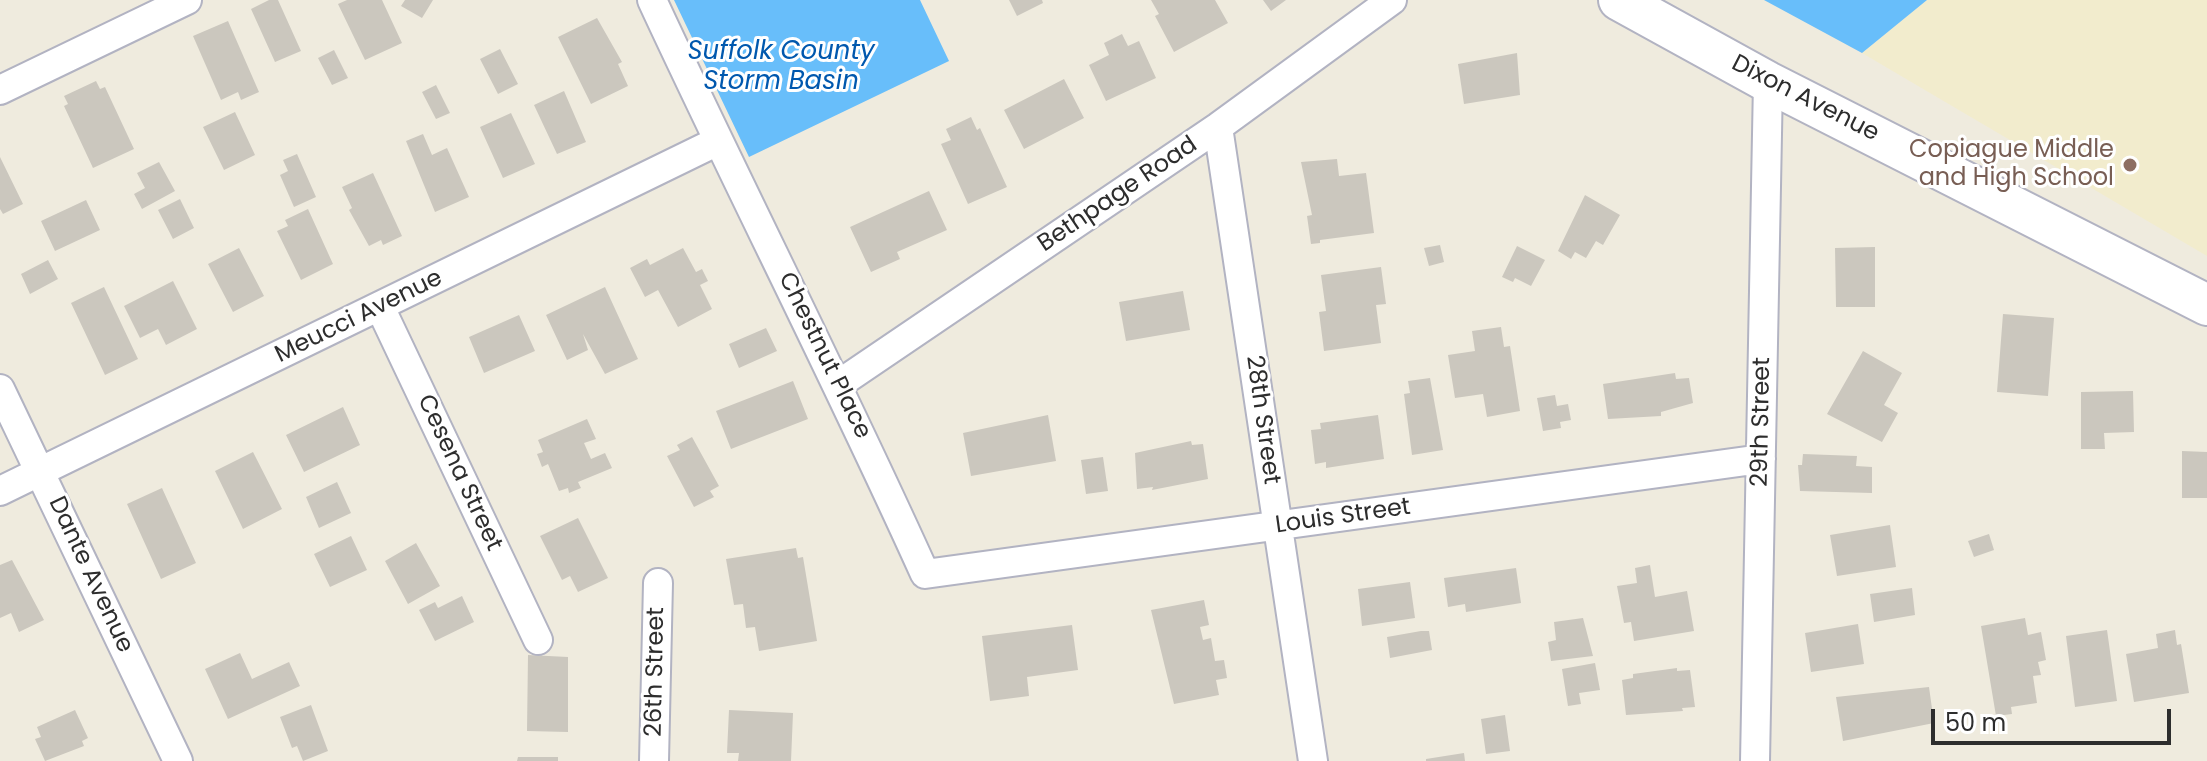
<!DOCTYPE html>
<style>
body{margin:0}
#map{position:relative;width:2207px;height:761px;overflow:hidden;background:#efebde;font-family:Poppins,sans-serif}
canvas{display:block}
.scale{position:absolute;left:1931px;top:709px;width:240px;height:36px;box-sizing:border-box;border:4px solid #2d2d2d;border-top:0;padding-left:10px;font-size:24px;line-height:28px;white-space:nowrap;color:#2d2d2d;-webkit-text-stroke:6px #fff;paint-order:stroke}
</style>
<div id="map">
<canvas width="2207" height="761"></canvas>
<div class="scale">50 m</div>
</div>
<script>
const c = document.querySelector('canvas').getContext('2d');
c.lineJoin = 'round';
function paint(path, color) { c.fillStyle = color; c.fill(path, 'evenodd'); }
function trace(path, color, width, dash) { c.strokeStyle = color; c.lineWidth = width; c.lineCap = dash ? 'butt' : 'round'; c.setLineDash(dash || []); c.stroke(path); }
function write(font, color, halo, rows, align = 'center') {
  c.font = font + ' Poppins,sans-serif'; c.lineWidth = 6; c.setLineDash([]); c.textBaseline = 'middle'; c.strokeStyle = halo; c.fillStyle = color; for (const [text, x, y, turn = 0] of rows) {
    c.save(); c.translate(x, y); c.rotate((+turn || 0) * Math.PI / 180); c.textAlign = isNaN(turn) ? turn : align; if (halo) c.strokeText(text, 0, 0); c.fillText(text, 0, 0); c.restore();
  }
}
paint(new Path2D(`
 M1927,0H2207V256L1862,53Z`), '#f2eccd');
paint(new Path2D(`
 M674,0H920L949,61L749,157Z
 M1764,0H1927L1862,53Z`), '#68befa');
paint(new Path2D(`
 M269,0H278L301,51L275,62L251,9Z
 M347,0H382L402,43L365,60L338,4Z
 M405,0H433L422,18L401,6Z
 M1009,0H1042L1043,3L1017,16Z
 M1151,0H1215L1228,23L1174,52L1155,16L1159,14Z
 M1263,0H1286L1271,11Z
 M597,18L622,62L618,64L628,86L591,104L558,37Z
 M228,21L259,92L241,100L238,92L221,100L193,36Z
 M1122,34L1128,46L1139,41L1156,78L1106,101L1089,65L1109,55L1104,43Z
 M500,49L518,84L498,94L480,59Z
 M334,50L348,78L332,85L318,58Z
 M1517,53L1520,95L1464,104L1458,64Z
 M1064,79L1084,118L1024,149L1004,110Z
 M96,81L100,89L105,87L134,149L93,168L64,106L68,104L64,96Z
 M436,85L450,113L436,119L422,92Z
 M564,91L586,142L557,154L534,105Z
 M235,112L255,155L224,170L203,127Z
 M511,113L535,164L503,178L480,127Z
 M971,117L977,130L980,128L1007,187L968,204L941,144L951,140L946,129Z
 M423,134L432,155L447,148L469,197L435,212L406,141Z
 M297,154L316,197L294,207L280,175L288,171L283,160Z
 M0,157L23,204L3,214L0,209Z
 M1337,159L1339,176L1366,173L1374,233L1320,240V243L1311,244L1307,216L1312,215L1301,162Z
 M159,162L175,191L142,209L134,194L145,188L137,173Z
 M373,173L402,236L383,245L381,240L369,246L349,210L352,208L342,187Z
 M929,191L947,230L897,252L900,259L871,272L850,227Z
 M1585,195L1620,215L1603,245L1596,241L1586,258L1575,252L1571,259L1558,251Z
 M180,199L194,228L173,239L158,210Z
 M86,200L100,230L55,251L41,221Z
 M308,209L333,264L301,280L277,231L288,226L285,220Z
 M1440,245L1444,262L1429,266L1424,248Z
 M1517,246L1545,260L1531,286L1515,278L1513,282L1502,277Z
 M1875,247V307H1836L1835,248Z
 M239,248L264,296L233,312L208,264Z
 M683,248L696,272L702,269L708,281L700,285L712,309L678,327L658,290L645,297L630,268L647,259L650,265Z
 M48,260L58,279L30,294L21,274Z
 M1381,267L1386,304L1376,305L1381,343L1324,351L1319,312L1326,311L1321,275Z
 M173,281L197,329L166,345L158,329L140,338L124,306Z
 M104,287L138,359L105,375L71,303Z
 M605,287L638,359L605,374L583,334L588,350L567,360L546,315Z
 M1183,291L1190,330L1126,341L1119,302Z
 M2003,314L2054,318L2048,396L1997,392Z
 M519,315L535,351L484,373L469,337Z
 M1501,327L1504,347L1510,346L1520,411L1487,417L1483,394L1455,398L1448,355L1475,351L1472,331Z
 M766,328L777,351L739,368L729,344Z
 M1863,351L1902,373L1884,405L1898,413L1882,442L1827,414Z
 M1675,373L1676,379L1689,378L1693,403L1661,412V416L1608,419L1603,384Z
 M1430,378L1443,450L1412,455L1404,394L1410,393L1408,381Z
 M793,381L808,419L731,449L716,411Z
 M2133,391L2134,432L2104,433L2105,449H2081V392Z
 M1555,395L1557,406L1568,404L1571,420L1560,422L1561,428L1543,431L1537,398Z
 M343,407L360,445L304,472L286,435Z
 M1048,415L1056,461L971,476L963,433Z
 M1378,415L1384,459L1326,468V462L1315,464L1311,430L1321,429L1320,423Z
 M587,419L596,439L584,443L591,459L605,453L612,468L578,482L581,488L569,493L568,488L559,491L548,464L542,467L537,454L543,452L538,440Z
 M692,437L719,486L710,491L714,497L694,507L667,456L680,450L677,445Z
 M1191,441L1192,445L1203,444L1208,479L1152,490L1153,487L1137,489L1135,453Z
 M2182,451L2207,452V498H2182Z
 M253,452L282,509L243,529L215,471Z
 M1803,454L1857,456L1856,466L1872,467V493L1800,491L1798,465H1802Z
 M1103,457L1108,491L1086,494L1081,460Z
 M337,482L351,513L319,528L306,497Z
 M162,488L196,563L161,579L127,504Z
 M578,518L608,578L578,592L570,576L562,580L540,536Z
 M1890,525L1896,567L1837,576L1830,535Z
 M1989,534L1994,550L1974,557L1968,541Z
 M351,536L367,570L330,587L314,554Z
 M416,543L440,586L408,604L385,561Z
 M796,548L798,558L803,557L817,641L759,651L755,627L746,628L743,604L734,605L726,559Z
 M12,560L44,620L19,632L11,613L0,618V565Z
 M1650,565L1655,597L1687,591L1694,631L1634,641L1631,622L1624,623L1617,586L1637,583L1635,568Z
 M1516,568L1521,603L1466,612L1465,604L1448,607L1444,578Z
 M1410,582L1415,618L1362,626L1358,589Z
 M1912,588L1915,615L1874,622L1870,594Z
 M462,596L474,622L435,641L419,610L435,602L438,608Z
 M1204,600L1209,625L1200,627L1203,640L1211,638L1215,661L1224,660L1227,678L1216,680L1219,695L1174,704L1151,610Z
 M1583,618L1593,656L1551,661L1548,642L1556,640L1554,622Z
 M2025,618L2028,635L2041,632L2046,660L2038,662L2041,675L2033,676L2037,703L2011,707L2012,714L1996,716L1981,626Z
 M1858,624L1864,664L1811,672L1805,633Z
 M1072,625L1078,670L1027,677L1029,696L990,701L982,636Z
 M2107,630L2117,701L2075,707L2066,636Z
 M2175,630L2177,645L2181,644L2189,693L2134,702L2126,654L2158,648L2156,634Z
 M1421,631H1429L1432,650L1390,658L1387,637Z
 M240,653L252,679L289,662L300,686L228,719L205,669Z
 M528,655L568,657V732L527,731Z
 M1595,663L1600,690L1579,693L1581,704L1568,706L1562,669Z
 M1677,668V671L1690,670L1695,707L1682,708L1683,711L1626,715L1622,680L1633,678V674Z
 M1929,687L1934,723L1843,741L1836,697Z
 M311,705L328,751L303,761L297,746L292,748L280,717Z
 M75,710L88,738L82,741L84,746L45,761L35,739L41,737L37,727Z
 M729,710L793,713L791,761H738L739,753H727Z
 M1505,715L1510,751L1486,754L1481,719Z
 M1464,753L1465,761H1426V759Z
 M518,757H558V761H517Z`), '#cbc7be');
const street = new Path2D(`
 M652,0C741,192 838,381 925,574L1761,459
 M0,90L187,0
 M1218,127L1313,761
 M380,307L538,640
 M839,384L1218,127L1392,0
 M0,389L178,761
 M0,491L718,141
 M654,761L658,583
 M1755,761L1768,82`);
const secondary = new Path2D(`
 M1619,0L1768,82L2207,305`);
trace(street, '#b2b3c2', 32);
trace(secondary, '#b2b3c2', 44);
trace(street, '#fff', 28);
trace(secondary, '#fff', 40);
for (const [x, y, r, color] of [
 [2130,165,8,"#8d6e63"]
]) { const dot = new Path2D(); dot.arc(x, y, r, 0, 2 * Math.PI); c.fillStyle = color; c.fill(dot); trace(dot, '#fff', 3); }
write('24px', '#2d2d2d', '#fff', [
 ["Dixon Avenue",1805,99,27],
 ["Bethpage Road",1118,195,-34],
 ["Meucci Avenue",359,317,-26],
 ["Chestnut Place",824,356,64],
 ["28th Street",1262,420,82],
 ["29th Street",1762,422,-89],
 ["Cesena Street",459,473,65],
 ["Louis Street",1343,517,-8],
 ["Dante Avenue",90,575,65],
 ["26th Street",656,672,-89]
]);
write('24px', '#785e54', '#fff', [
 ["Copiague Middle",2114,151],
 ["and High School",2114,179]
], 'right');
write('italic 26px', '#0058ae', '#fff', [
 ["Suffolk County",781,52],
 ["Storm Basin",781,82]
]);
</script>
